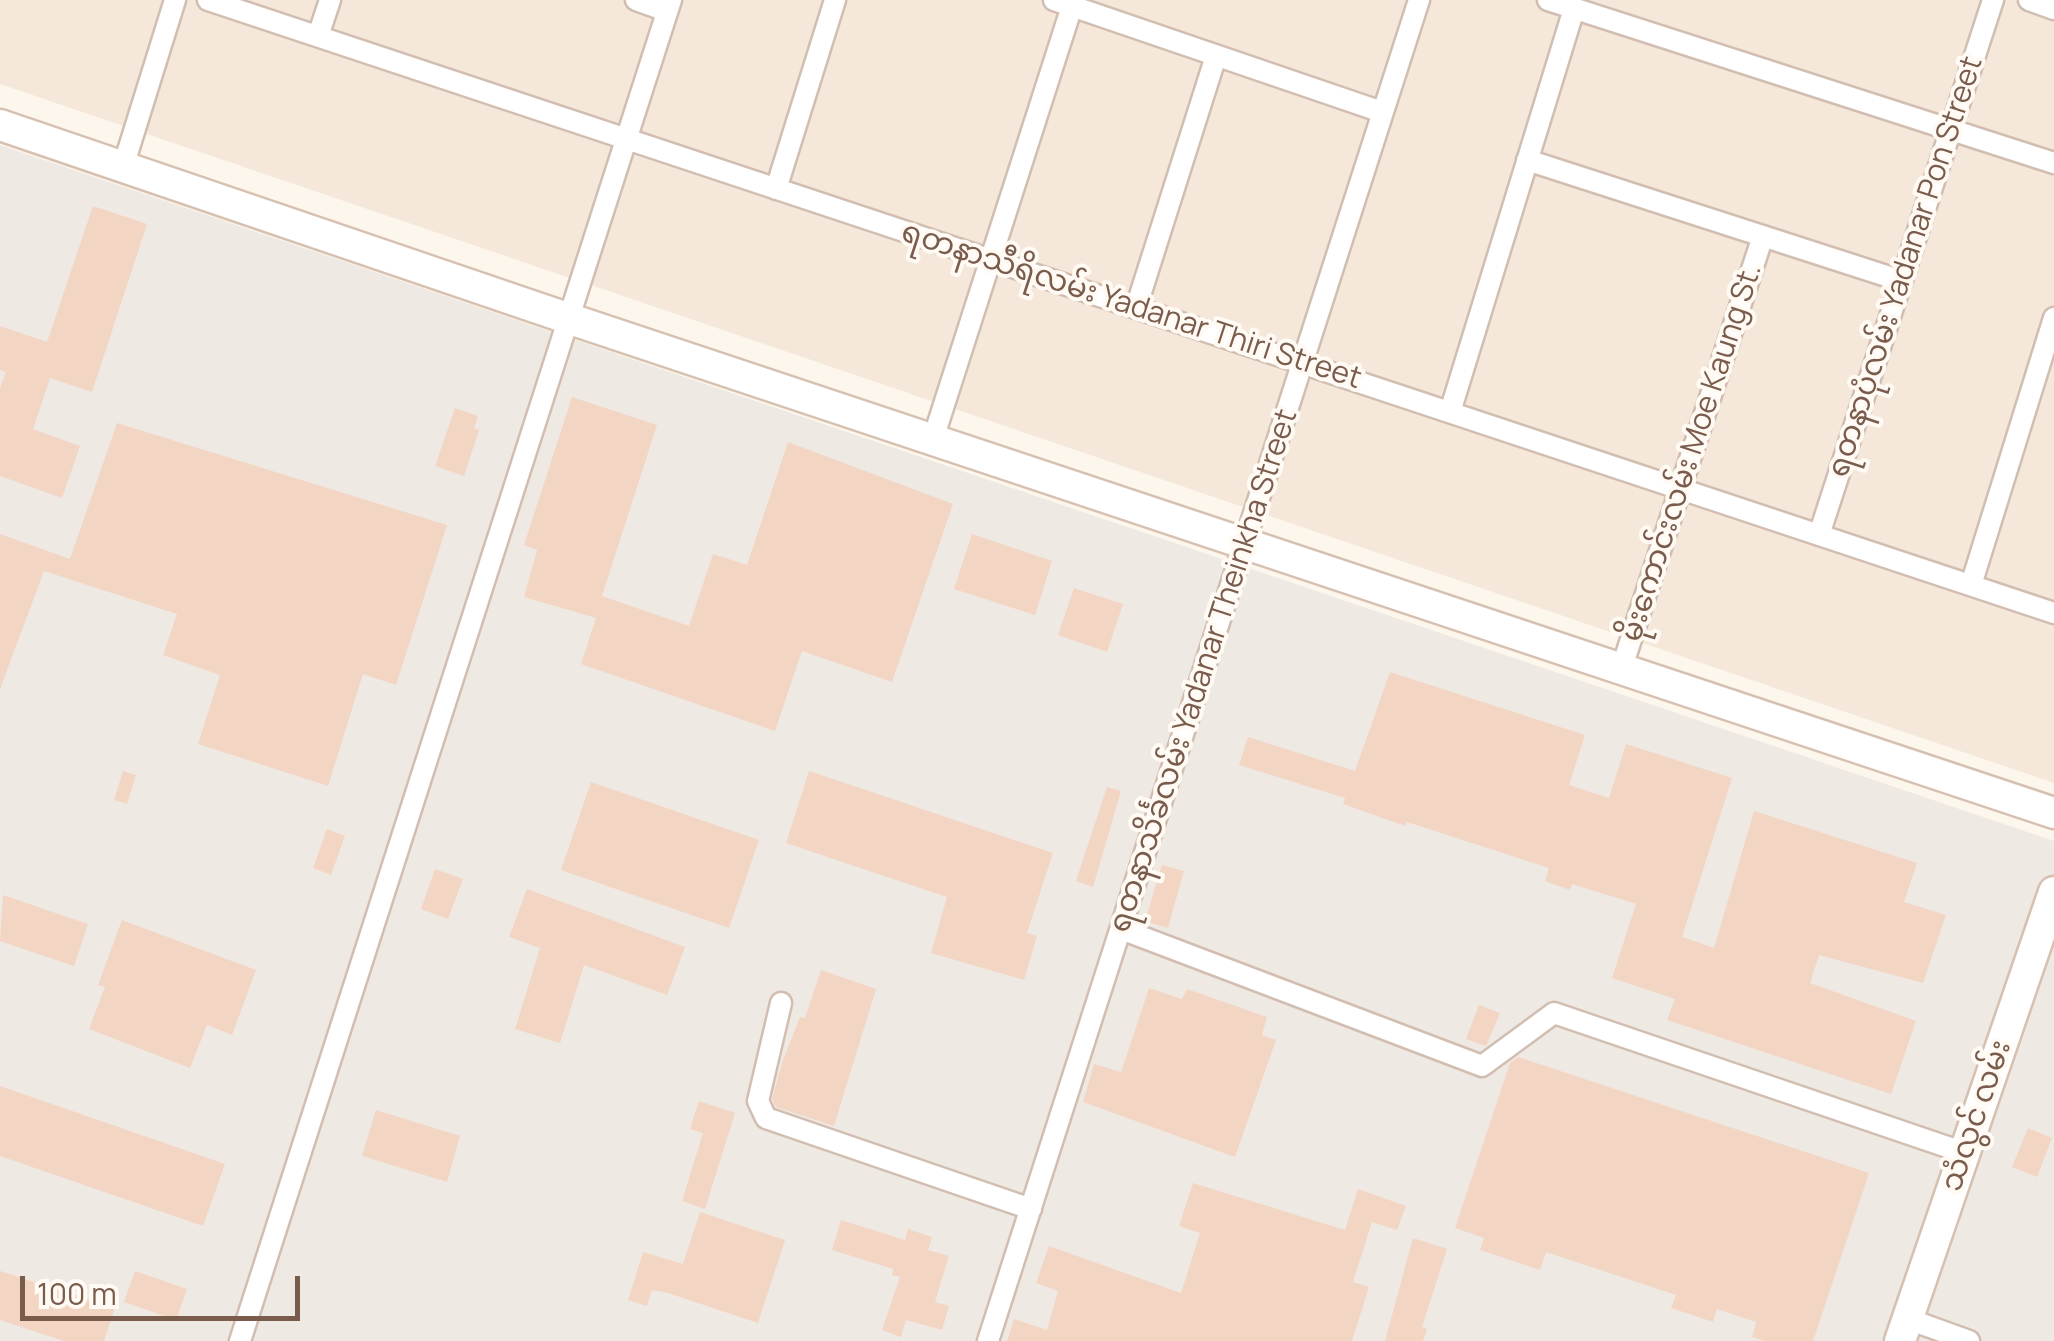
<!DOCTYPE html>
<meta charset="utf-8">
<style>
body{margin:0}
#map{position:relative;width:2054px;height:1341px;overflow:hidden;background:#fdf6ec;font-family:Manrope,sans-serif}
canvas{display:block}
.scale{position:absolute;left:20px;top:1276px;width:280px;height:45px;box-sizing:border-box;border:5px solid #7a5c4d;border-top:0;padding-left:12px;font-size:30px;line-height:35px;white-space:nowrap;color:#7a5c4d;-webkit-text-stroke:8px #fffaf3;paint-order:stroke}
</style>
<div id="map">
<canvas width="2054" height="1341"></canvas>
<div class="scale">100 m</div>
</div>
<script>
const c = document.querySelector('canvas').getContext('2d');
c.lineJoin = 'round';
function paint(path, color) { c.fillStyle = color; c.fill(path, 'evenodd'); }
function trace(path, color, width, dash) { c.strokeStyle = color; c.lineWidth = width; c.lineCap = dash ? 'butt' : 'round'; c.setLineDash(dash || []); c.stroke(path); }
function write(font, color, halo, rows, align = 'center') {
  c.font = font + ' Manrope,"Noto Sans Myanmar",sans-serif'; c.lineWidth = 8; c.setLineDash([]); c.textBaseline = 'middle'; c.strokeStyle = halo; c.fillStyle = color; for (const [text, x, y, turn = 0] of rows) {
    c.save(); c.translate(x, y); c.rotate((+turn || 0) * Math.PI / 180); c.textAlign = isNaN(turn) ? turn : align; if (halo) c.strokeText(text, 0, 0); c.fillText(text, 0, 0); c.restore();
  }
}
paint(new Path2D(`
 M0,0H2054V783L0,84Z`), '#f5e8da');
paint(new Path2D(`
 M0,145L2054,841V1341H0Z`), '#efe9e4');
paint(new Path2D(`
 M93,206L147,224L92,392L50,378L33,429L80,446L62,498L0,476V388L6,372L0,370V326L47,342Z
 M572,397L657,425L602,596L689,626L713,554L747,565L788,442L953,504L892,682L802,651L775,731L581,664L596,618L524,597L537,550L524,545Z
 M455,408L478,416L474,428L479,430L464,476L435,466Z
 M117,423L447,525L396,685L363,674L328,786L198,744L220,675L163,655L177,614L44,571L0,689V534L70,559Z
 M972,534L1052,561L1035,615L954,589Z
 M1074,588L1123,604L1107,652L1058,635Z
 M1390,672L1585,735L1569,785L1609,798L1626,744L1732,778L1682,937L1697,942L1714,948L1754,811L1917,863L1904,902L1946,915L1923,983L1819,955L1810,983L1916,1021L1891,1094L1667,1020L1675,999L1612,978L1636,904L1572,884L1570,890L1545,881L1549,868L1407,822L1405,826L1343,804L1345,798L1239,765L1248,737L1355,771Z
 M123,771L136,775L127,804L114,800Z
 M809,771L1053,853L1027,933L1037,936L1024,980L931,953L947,897L786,843Z
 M591,782L759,840L729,928L561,870Z
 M1107,787L1121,791L1093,887L1076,881Z
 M327,829L345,836L331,875L313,868Z
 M1162,865L1184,871L1168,928L1145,921Z
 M435,869L463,879L448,919L421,909Z
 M527,889L685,947L667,995L584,965L560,1043L515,1029L540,948L509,937Z
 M3,895L88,924L74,966L0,941Z
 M122,920L256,970L232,1035L207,1025L190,1068L89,1029L105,987L98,985Z
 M821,970L876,989L834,1126L776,1107L772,1099L783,1060L800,1017L805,1018Z
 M1149,988L1182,999L1187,989L1267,1017L1262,1035L1276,1040L1235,1157L1083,1102L1094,1064L1121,1072Z
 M1479,1005L1500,1013L1486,1046L1466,1039Z
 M1518,1057L1869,1173L1813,1341H1764L1752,1337L1756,1322L1717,1309L1713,1322L1671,1308L1676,1295L1546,1252L1540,1270L1480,1250L1484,1238L1455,1228L1510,1063Z
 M0,1086L225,1164L203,1226L0,1156Z
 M699,1101L735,1113L705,1209L682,1201L703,1133L690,1129Z
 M376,1110L460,1136L447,1182L362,1156Z
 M2028,1128L2052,1138L2037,1177L2012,1167Z
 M1193,1183L1345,1230L1358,1189L1406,1206L1397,1230L1372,1222L1353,1282L1369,1287L1352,1341H1007L1014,1319L1047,1330L1058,1291L1036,1283L1049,1246L1181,1293L1200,1233L1179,1226Z
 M700,1212L785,1240L758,1323L668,1293L652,1290L647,1306L628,1300L643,1252L683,1264Z
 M841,1220L905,1240L908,1229L932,1237L928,1250L949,1256L935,1302L949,1306L942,1330L906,1320L901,1337L882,1330L900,1277L892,1275L893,1269L832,1250Z
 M1413,1238L1447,1249L1422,1327L1427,1329L1423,1341H1385Z
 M0,1271L115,1308L104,1341H64L0,1320Z
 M135,1271L187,1289L176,1320L124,1302Z`), '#f3d5c3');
const street = new Path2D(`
 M208,0L2054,613
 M636,0L667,11
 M1054,0L1382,112
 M1548,0L2054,163
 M2029,0L2054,9
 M318,36L330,0
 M1527,160L1902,281
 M123,167L175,0
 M776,189L835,0
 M1136,308L1216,56
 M1450,412L1574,9
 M933,439L1074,0
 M1819,535L1993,0
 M1971,585L2054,318
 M1621,670L1763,236
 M1121,929L1482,1066L1554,1013L1965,1153
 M781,1003L758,1101L766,1118L1031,1209
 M1908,1319L1969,1341
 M240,1341L671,0
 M988,1341L1419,0`);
const secondary = new Path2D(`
 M0,125L567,318L2054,813
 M1900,1341L2054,892`);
trace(street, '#d1beb0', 25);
trace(secondary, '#d6c0b0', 35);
trace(street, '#fff', 20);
trace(secondary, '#fff', 30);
write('30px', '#7a5c4d', '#fffaf3', [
 ["ရတနာပုံလမ်း Yadanar Pon Street",1906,267,-72],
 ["ရတနာသီရိလမ်း Yadanar Thiri Street",1131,306,18],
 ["မိုးကောင်းလမ်း Moe Kaung St.",1692,453,-72],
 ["ရတနာသိင်္ခလမ်း Yadanar Theinkha Street",1204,671,-72],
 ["သံလွင် လမ်း",1977,1116,-71]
]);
</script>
